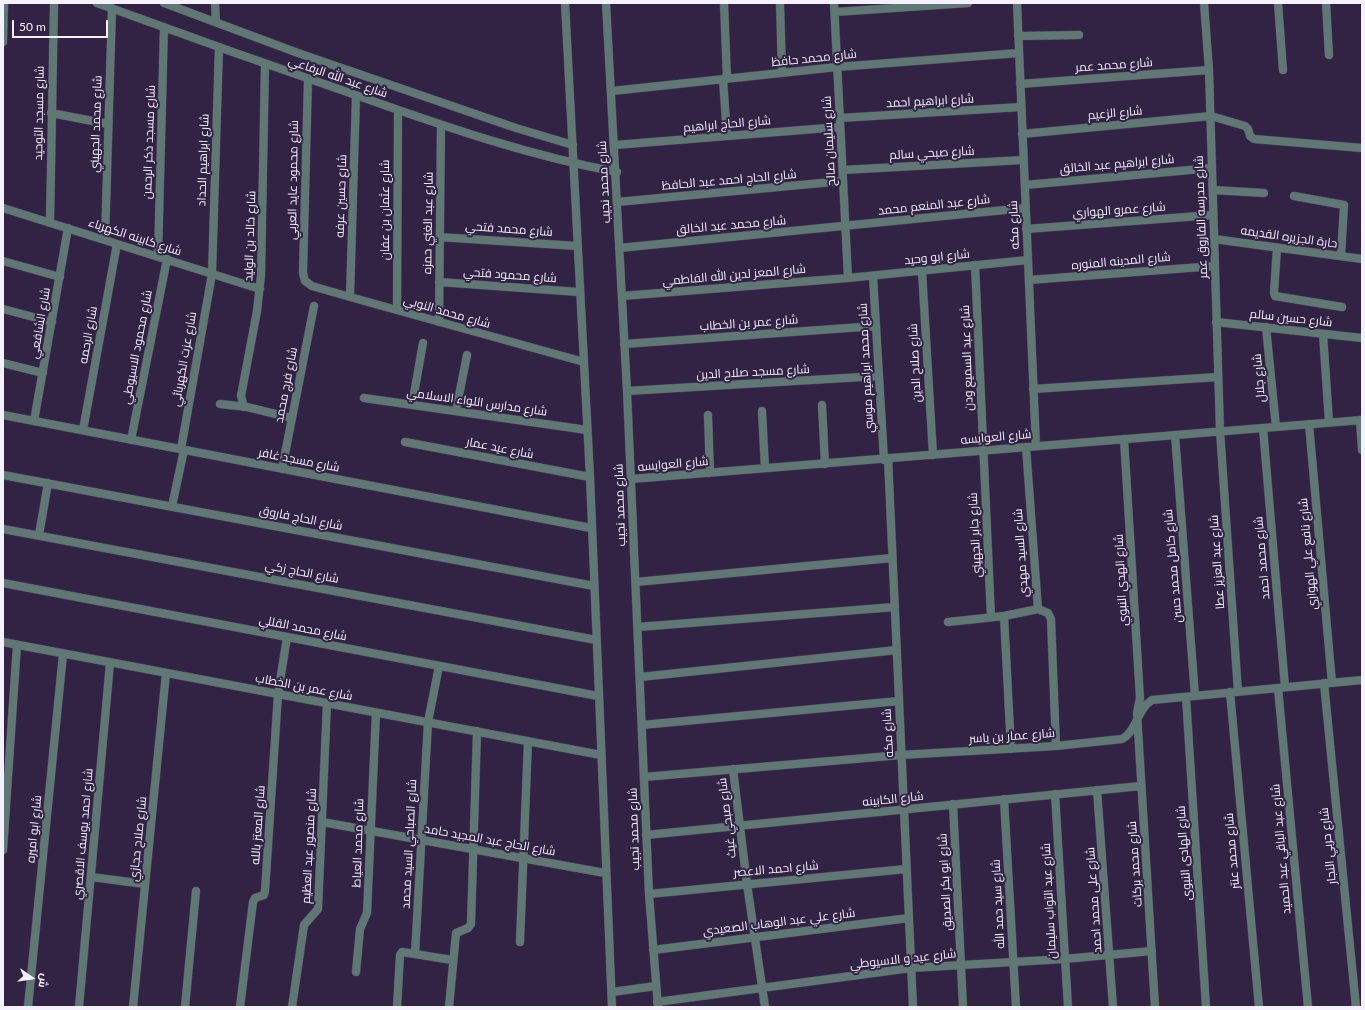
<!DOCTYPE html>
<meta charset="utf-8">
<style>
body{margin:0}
#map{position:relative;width:1365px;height:1010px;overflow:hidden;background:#322345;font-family:Lato,Cairo,sans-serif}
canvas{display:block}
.frame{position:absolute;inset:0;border:4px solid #f5f0fd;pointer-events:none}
.north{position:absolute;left:12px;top:958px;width:40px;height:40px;-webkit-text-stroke:3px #322345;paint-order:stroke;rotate:103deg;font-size:11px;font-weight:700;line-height:16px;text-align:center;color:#f5f0fd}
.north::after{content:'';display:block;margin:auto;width:14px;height:18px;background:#f5f0fd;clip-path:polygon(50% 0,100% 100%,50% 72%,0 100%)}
.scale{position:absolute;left:12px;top:20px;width:96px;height:18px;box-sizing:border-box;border:2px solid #f5f0fd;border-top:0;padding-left:5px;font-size:12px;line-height:14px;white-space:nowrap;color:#f5f0fd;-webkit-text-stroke:3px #322345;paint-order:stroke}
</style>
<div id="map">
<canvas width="1365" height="1010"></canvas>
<div class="frame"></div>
<div class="north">ش</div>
<div class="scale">50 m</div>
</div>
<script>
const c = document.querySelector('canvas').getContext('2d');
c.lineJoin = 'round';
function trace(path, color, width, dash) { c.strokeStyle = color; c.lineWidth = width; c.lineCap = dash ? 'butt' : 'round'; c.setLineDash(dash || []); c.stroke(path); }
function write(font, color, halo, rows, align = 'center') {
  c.font = font + ' Lato,Cairo,sans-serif'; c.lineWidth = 4; c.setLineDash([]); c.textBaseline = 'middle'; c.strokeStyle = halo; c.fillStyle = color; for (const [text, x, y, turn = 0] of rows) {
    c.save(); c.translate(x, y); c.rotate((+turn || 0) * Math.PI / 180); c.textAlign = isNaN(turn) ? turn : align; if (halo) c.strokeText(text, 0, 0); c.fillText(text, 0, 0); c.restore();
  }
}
const minor = new Path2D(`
 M97,3C187,36 277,68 367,99C449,128 531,156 617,172
 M164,3L298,53L516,128L573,145
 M215,3L216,22
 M565,3L590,477L612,1007
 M606,3L627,391L649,894L658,1007
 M724,3L727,79
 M780,3L782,73
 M834,3L848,278
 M1017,3L1036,446
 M1204,3L1209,70L1220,431L1238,692
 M1278,3L1283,70
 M1326,3L1329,55
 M835,12L968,3
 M1018,36L1079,35
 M3,42L4,3
 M308,79L303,273L305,281L312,286L350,297L584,362
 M723,79L727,136
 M1020,84L1209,70
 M612,91L837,67L1019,53
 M51,113L108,124
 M840,118L1021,107
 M1022,134L1211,116L1245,126L1248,129L1250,136L1254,139L1362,148
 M615,145L840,127
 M843,170L1023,160
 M1025,185L1212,168
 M1213,190L1264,193
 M1294,196L1344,205L1341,256
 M617,202L843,181
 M3,208L260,289
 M50,223L54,3
 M1026,229L1213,215
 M439,237L577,246
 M1214,239L1362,259
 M105,240L112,8
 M619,248L1025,208
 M1277,248L1274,293L1275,296L1342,307
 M158,257L164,27
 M3,261L60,277
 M975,265L991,617
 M922,271L933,455
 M873,276L884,460
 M1029,280L1215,266
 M439,282L579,292
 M622,296L848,278L1028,260
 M350,297L356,96
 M3,309L52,322
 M397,310L398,110
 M439,322L441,125
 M1216,322L1362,338
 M1266,327L1276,427
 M1323,334L1329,422
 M624,344L876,326
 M3,363L43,373
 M1033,389L1218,377
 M627,391L879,376
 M364,398L587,430
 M220,404L247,407L292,418
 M412,405L423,343
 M822,405L825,464
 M244,407L241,396L257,311L261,275L265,64
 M456,411L467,355
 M762,411L765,468
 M3,415L591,528
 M708,415L710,473
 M1360,420L1362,450
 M34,421L68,228
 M1309,424L1332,683
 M1263,428L1285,687
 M83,430L117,244
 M1175,435L1195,696
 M1124,439L1140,698L1137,713L1155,1007
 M131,440L167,259
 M405,442L590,477
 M1026,447L1038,609L1048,613L1051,619L1056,746
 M181,449L212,274L219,47
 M888,458L913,1007
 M282,469L314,306
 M3,475L594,586
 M631,479L1362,420
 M172,506L184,450
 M3,529L596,640
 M39,535L48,483
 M636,582L892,558
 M3,583L598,696
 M1004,616L1011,749
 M948,622L1004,616L1038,609
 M638,627L895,607
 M3,642L601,755
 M640,677L897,650
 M1324,683L1356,1007
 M1278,688L1308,1007
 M1230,692L1259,1007
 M1186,697L1206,1007
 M642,725L899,701
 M733,769L747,884L765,1007
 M644,777L901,755L1056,746L1122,739C1137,731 1137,709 1152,700L1362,680
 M1097,790L1113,1007
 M1055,794L1068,1007
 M1004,799L1016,1007
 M953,804L963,1007
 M322,822L605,873
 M646,835L1141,786
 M3,850L17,645
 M91,877L145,884
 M649,894L906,869
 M520,942L528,741
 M653,950L909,918
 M415,954L452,960
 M356,972L360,929L367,913L376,713
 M612,992L656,986
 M657,1002L911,968L1064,959L1152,951
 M28,1007L63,654
 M79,1007L110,663
 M133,1007L166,673
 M185,1007L196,891
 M240,1007L253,902L255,898L264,895L265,891L278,694L287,637
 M292,1007L304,925L318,909L327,703
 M397,1007L400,955L402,952L415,954L428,722L439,666
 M449,1007L456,933L468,928L471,924L477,731`);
trace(minor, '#4d405f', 9);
trace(minor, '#607874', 8);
write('12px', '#f5f0fd', '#322345', [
 ["شارع محمد حافظ",814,58,-6],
 ["شارع محمد عمر",1114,65,-4],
 ["شارع عبد الله الرفاعي",338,77,19],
 ["شارع ابراهيم احمد",930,101,-3],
 ["شارع مسجد التوحيد",39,113,-89],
 ["شارع الزعيم",1115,113,-5],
 ["شارع محمد الجهيني",96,124,-88],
 ["شارع الحاج ابراهيم",727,124,-5],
 ["شارع سليمان صالح",829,141,-93],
 ["شارع مسجد ذكر الرحمن",149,142,-88],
 ["شارع صبحي سالم",932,153,-3],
 ["شارع ابراهيم الحداد",203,160,-88],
 ["شارع ابراهيم عبد الخالق",1117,164,-5],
 ["شارع محمود عايد العربي",293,180,-89],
 ["شارع الحاج احمد عبد الحافظ",729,180,-5],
 ["شارع محمد نجيب",604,182,-93],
 ["شارع حسين عرفه",341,196,-88],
 ["شارع عبد المنعم محمد",934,205,-6],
 ["شارع عثمان بن عفان",385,210,-90],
 ["شارع عمرو الهواري",1119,210,-4],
 ["شارع مدرسه الفاروق عمر",1201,217,-92],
 ["شارع عبد الغني حمزه",428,223,-89],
 ["شارع محمد عبد الخالق",731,225,-5],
 ["شارع مكه",1014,225,-92],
 ["شارع محمد فتحي",509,229,4],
 ["شارع خالد بن الوليد",250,236,-88],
 ["شارع كابينه الكهرباء",135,237,18],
 ["حارة الجزيره القديمه",1289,237,8],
 ["شارع ابو وحيد",937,257,-6],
 ["شارع المدينه المنوره",1121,261,-5],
 ["شارع محمود فتحي",510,275,4],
 ["شارع المعز لدين الله الفاطمي",734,275,-5],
 ["شارع محمد النوبي",447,312,16],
 ["شارع حسين سالم",1291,318,6],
 ["شارع الشافعي",40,323,-80],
 ["شارع عمر بن الخطاب",749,323,-4],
 ["شارع الرحمه",88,335,-80],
 ["شارع محمود الاسيوطي",137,347,-79],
 ["شارع عبد السميع ودن",967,358,-92],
 ["شارع عزت الكهربائي",184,359,-80],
 ["شارع صلاح الدين",915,363,-93],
 ["شارع محمد ابراهيم موسي",866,368,-93],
 ["شارع مسجد صلاح الدين",753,372,-3],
 ["شارع جلال",1259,378,-95],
 ["شارع فرج محمد",286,385,-79],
 ["شارع مدارس اللواء الاسلامي",477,402,8],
 ["شارع العوايسه",996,437,-5],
 ["شارع عيد عمار",500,448,11],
 ["شارع مسجد غافر",299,460,11],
 ["شارع العوايسه",673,464,-5],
 ["شارع محمد نجيب",620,505,-92],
 ["شارع الحاج فاروق",301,518,11],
 ["شارع جابر الجهيني",975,535,-93],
 ["شارع السيد مهدي",1021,553,-94],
 ["شارع نافع علي الهواري",1308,554,-95],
 ["شارع محمد احمد",1262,558,-95],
 ["شارع عبد العزيز عطا",1217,562,-94],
 ["شارع كامل محمد حسن",1173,566,-95],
 ["شارع الحاج زكي",302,572,11],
 ["شارع الهدي النبوي",1121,580,-93],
 ["شارع محمد القللي",303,628,11],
 ["شارع عمر بن الخطاب",304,687,11],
 ["شارع مكه",888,733,-93],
 ["شارع عمار بن ياسر",1012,736,-4],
 ["شارع الكابينه",893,799,-6],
 ["شارع صبحي غيث",727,818,-97],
 ["شارع المعتز بالله",258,825,-86],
 ["شارع ابو اميره",34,829,-84],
 ["شارع محمد نجيب",634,829,-92],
 ["شارع احمد يوسف الاقصري",83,834,-85],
 ["شارع صلاح حجازي",138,839,-84],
 ["شارع الحاج عبد المجيد حامد",490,840,10],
 ["شارع محمد العياط",358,843,-88],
 ["شارع الصباحي السيد محمد",409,844,-87],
 ["شارع منصور عبد العظيم",309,846,-87],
 ["شارع حربي النجار",1328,846,-96],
 ["شارع عبد الباقي عبد الحميد",1281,849,-95],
 ["شارع محمد عنتر",1232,851,-95],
 ["شارع الهادى النبوى",1184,853,-94],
 ["شارع محمد بركات",1135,864,-94],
 ["شارع احمد الاعصر",776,869,-5],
 ["شارع ابو بكر الصديق",945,882,-93],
 ["شارع على محمد احمد",1094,900,-94],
 ["شارع عبد التواب سليمان",1049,901,-93],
 ["شارع سيد حمد الله",998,904,-93],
 ["شارع علي عبد الوهاب الصعيدي",779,922,-7],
 ["شارع عيد و الاسيوطي",903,959,-6]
]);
</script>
